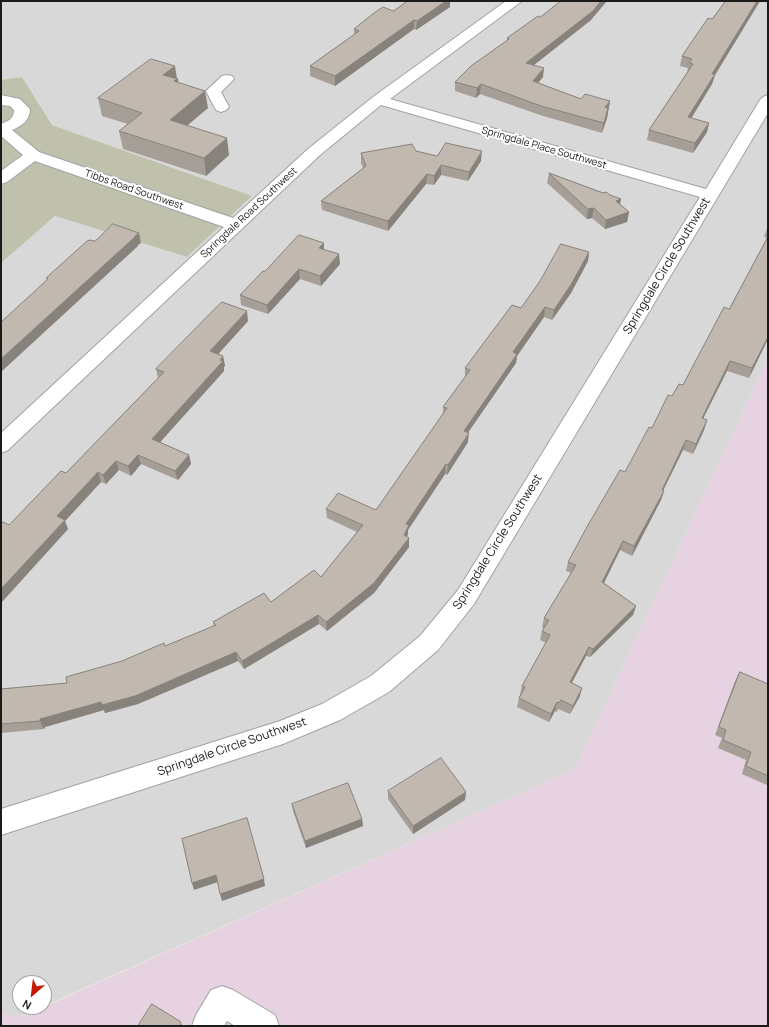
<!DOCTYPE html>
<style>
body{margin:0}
#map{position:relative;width:769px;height:1027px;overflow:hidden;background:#edeae0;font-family:Manrope,sans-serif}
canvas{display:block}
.frame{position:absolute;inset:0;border:2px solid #1b1b1b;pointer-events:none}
.north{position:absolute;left:12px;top:975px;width:40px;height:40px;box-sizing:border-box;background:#fff;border:1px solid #a4a4a4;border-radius:50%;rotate:208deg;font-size:11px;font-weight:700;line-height:16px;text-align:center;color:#1b1b1b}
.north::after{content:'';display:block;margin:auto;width:14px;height:18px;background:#c61a00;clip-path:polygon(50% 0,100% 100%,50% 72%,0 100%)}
</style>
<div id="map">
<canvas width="769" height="1027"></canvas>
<div class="frame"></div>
<div class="north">N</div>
</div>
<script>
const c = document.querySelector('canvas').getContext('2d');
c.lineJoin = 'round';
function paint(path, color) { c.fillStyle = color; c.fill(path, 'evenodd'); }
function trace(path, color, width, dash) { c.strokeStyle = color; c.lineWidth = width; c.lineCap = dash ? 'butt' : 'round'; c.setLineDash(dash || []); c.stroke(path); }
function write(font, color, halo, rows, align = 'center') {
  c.font = font + ' Manrope,sans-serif'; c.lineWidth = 4; c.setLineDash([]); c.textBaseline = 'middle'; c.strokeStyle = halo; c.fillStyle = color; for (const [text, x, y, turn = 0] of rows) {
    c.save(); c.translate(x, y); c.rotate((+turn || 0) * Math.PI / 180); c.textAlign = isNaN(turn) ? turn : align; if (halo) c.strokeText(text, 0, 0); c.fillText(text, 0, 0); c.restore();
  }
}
paint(new Path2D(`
 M1,1H768V359L575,769L44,1006V983H20V1007H42L16,1018L1,1011V263L55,216L187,257L252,196L52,125L22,77L1,80Z`), '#d9d8d8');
paint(new Path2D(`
 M768,359V1026H1V1011L16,1018L44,1007L575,769Z`), '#e6d2e0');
paint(new Path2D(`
 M22,77L52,125L252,196L187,257L55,216L1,263V80Z`), '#bfc1ac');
const minor = new Path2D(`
 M506,1H522L390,99L706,189L760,100L763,97L768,95V113L474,604L438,650L389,692L340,720L283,744L1,835V809L280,721L322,704L371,676L420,636L458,590L700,197L381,105L320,155L8,450L1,453V433L224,227L35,161L7,182L1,184V171L23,155L1,136V124C8,121 14,119 14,110L10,106L1,105V95L20,99L30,109C30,120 22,126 12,130L39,152L233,218L308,149L373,97Z
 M227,75L232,76L234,79L221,92L229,107L226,110L221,112L216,110L206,91L222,76Z
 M222,986L233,990L275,1015L279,1026H235L227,1021L224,1026H192L196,1015L211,990Z`);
trace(minor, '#a2a2a2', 2);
paint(minor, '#fff');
paint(new Path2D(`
 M408,1H450V7L416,30L414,29L335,86L310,76V66L354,35V29L393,11Z
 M726,1H760L715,75L712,84L691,118L709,123L707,132L693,153L647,140L649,130L688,73H687L688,68L680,66L682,56Z
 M540,17L591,20L534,65L543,77L538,83L581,99L610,101L607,118L602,133L540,115L480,94L476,98L455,91V82L507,41V38Z
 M177,78L178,79V83L208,108L188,125L229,155L206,176L123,149L119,131L128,124L102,116L98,98Z
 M416,151L437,156L481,161L468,181L441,175L434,185L426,184L388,231L322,210L321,201L363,168L361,163V153Z
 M549,173L621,199L620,204L629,212L627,222L605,229L592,218L587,219L547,183Z
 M768,226V339L749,378L727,371L703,419L707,420L704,430L693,454L683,450L663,490L664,491L661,500L632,556L620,550L604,583L636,606L633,615L590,657L586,656L572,683L580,696L570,714L558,709L557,712L555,711L549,722L517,707L519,698L521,695L520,694L522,686L546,643L540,640L542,631L544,628L542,627L544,618L571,573L566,571L568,562L672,396L683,385L729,309L767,238L764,237Z
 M324,250L340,264L321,286L300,279L268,314L241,305L240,295L265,271Z
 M589,252L588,261L571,293L552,320L544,317L517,356L516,363L468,432V442L447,475L445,474L408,530V534L407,537L409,538V547L374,593L327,631L319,624L244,669L238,661L138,704L105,713L104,710L45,727L44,729L1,733V689L67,683L122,661L165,646L214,626L213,622L271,602L321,577L357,532L327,518L326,509L376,510L443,415V407L465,378V368L521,308Z
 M248,321L218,354L223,356L225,366L224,367V371L160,442L189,455L191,464L178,480L141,464L131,476L119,470L106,484L101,482L65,521L68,529L1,603V524L9,525L66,473L158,378L156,369Z
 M740,672L768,684V783L767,785L742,774L746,760L718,748L722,738L715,735L735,681Z
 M388,791L466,792L465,800L413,834L388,799Z
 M292,804L362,819L363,826L306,848L293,811Z`), '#a69f97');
paint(new Path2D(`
 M445,1H450V7L416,30L417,21Z
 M601,1H607L591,20L525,72L526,63Z
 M757,1H760L715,75L712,84L686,127L688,117L712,74Z
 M414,20V29L335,86V76Z
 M175,66L177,79H178L180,96L163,75Z
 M544,68L543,77L532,90L533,81Z
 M481,84L480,94L476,98L477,88Z
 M205,91L208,108L173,137L170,120Z
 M610,101L607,118L602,133L605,107Z
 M709,123L707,132L693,153L695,143Z
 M227,138L229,155L206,176L204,158Z
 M482,151L481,161L468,181L469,172Z
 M441,165V175L434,185V176Z
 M427,174L426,184L388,231V221Z
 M621,199L619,209L616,201Z
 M594,208L592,218L587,219L588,209Z
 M629,212L627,222L605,229L606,220Z
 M139,233L141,243L138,245V246L1,372V359Z
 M324,243V253L319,248Z
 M589,252L588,261L571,293L552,320L554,310Z
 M339,254L340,264L321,286L320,276Z
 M299,269L300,279L268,314L267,305Z
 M545,307L544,317L517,356L516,363L463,440L464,431L513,352Z
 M247,311L248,321L212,361L210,351Z
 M768,337V339L749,378L752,368Z
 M223,356L225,366L224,367V371L154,449L152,439Z
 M730,361L727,371L698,428L702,418Z
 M707,420L704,430L693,454L696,444Z
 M469,433L468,442L447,475L448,465Z
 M686,440L683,450L659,499L662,490Z
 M138,455L141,464L131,476L128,466Z
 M189,455L191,464L178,480L175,471Z
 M116,461L119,470L106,484L103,475Z
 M446,464L445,474L408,530V534L404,544V535L406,524Z
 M98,472L101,482L65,521L68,529L1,603V589L57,516Z
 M664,491L661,500L632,556L634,546Z
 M409,538V547L374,593L327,631L326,622Z
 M623,541L620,550L600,591L602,582Z
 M636,606L633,615L590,657L593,649Z
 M318,615L319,624L244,669L242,661Z
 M589,647L586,656L567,691L570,682Z
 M236,652L238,661L138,704L105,713L104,710L45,727L44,729L40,721V719L101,702Z
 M582,688L580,696L570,714L573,706Z
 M557,702L555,711L549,722L551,714Z
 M466,792L465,800L413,834V826Z
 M362,819L363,826L306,848L305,841Z
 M216,875L218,882L194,890L192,883Z
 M264,879L265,886L222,901L220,894Z`), '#87827b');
const building = new Path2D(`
 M408,1H446L417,21L414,20L335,76L310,66L359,31L354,29L374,13L383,7L393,11Z
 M561,1H601L593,11L526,63L544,68L533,81L581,99L585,94L610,101L605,107L608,108L604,123L541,106L481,84L477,88L455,82L471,66L509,39L507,38L538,16L540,17Z
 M726,1H757L712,74H715L688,117L709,123L695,143L649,130L693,64L689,63L692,59L682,56L708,18L712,19Z
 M151,59L175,66L163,75L178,79L174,81L205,91L170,120L227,138L204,158L119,131L142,113L98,98Z
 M446,143L482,151L469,172L441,165L434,176L427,174L388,221L321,201L366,166L361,153L412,144L416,151L437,156Z
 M549,173L603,193L606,192L610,195L621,199L616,201L629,212L606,220L594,208L588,209Z
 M113,224L139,233L135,236H136L1,359V322L48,279L46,278L87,241L90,240L95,241Z
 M299,235L324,243L319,248L339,254L320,276L299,269L267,305L240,295L263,271H265Z
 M768,237V337L752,368L730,361L702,418L707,420L696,444L686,440L662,490L664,491L634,546L623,541L602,582L636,606L593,649L589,647L570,682L582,688L573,706L561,700L559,703L557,702L551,714L519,698L525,687L522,686L550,635L542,631L549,620L544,618L576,565L568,562L588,525L620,470L625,472L649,427L652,428L668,395L672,396L679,384L683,385L724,307L729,309Z
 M561,244L589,252L572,283L554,310L545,307L513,352L517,354L464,431L469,433L448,465L446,464L406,524L409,525L404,535L409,538L374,583L326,622L318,615L242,661L236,652L135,696L102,705L101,702L40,719V721L1,724V689L67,683L66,677L122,661L164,643L165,646L216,625L213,622L264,593L271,602L314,570L321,577L363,525L326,509L338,493L376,510L447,408L443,407L470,370L465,368L512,305L521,308L540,281Z
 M222,302L247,311L210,351L223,356L220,360L223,361L152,439L189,455L175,471L138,455L128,466L116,461L103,475L98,472L57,516L65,520L1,589V524L3,522L9,525L61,471L66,473L164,372L156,369Z
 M740,672L768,684V776L746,766L751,752L723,740L726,730L719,727Z
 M441,758L466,792L413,826L388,791Z
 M348,783L362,819L305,841L292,804Z
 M247,818L264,879L220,894L216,875L192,883L182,839Z
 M152,1004L181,1022L180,1024L183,1026H138Z`);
paint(building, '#c1b9b0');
trace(building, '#87827b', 1);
write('10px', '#1b1b1b', '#fff', [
 ["Springdale Place Southwest",544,148,16],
 ["Tibbs Road Southwest",134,190,19],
 ["Springdale Road Southwest",249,213,-43]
]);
write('12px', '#1b1b1b', '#fff', [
 ["Springdale Circle Southwest",667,266,-59],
 ["Springdale Circle Southwest",498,542,-58],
 ["Springdale Circle Southwest",232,747,-19]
]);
</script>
